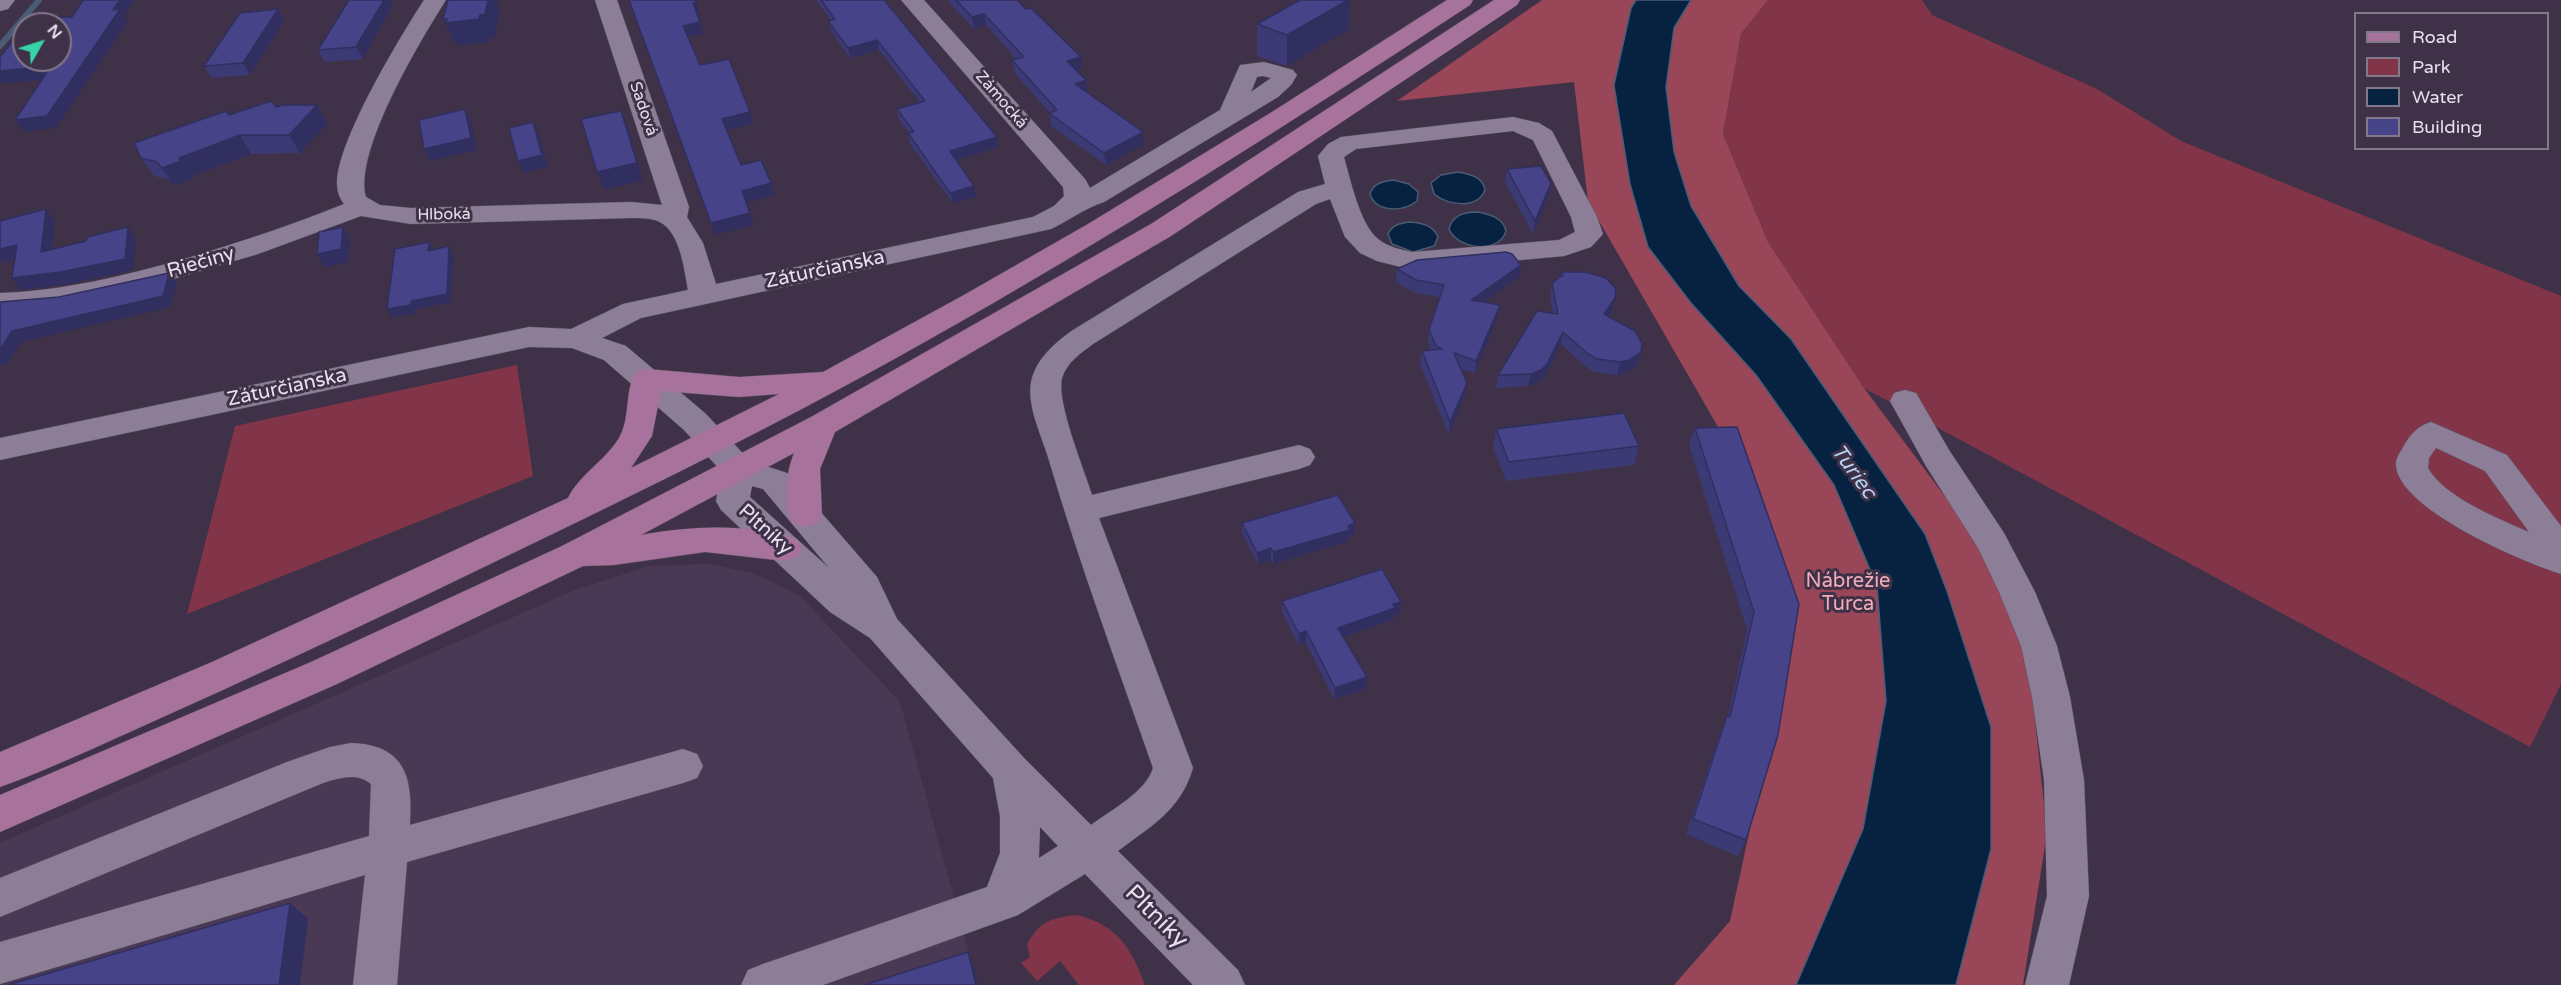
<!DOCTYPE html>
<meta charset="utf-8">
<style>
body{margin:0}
#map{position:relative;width:2561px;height:985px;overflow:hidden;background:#3f3248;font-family:"Varela Round",sans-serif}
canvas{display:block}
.legend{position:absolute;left:2354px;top:12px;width:195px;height:138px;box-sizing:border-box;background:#3f3248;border:2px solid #83788a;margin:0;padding:8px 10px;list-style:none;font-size:18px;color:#e8e0ee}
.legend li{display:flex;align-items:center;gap:12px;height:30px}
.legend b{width:30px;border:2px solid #83788a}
.north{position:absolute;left:12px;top:12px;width:60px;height:60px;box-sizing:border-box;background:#3f3248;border:2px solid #83788a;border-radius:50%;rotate:51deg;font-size:16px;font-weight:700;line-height:24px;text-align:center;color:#e8e0ee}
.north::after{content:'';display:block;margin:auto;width:21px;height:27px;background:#35d4a7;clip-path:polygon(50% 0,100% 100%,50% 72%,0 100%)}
</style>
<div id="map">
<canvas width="2561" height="985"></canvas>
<ul class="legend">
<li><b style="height:8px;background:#a7729c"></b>Road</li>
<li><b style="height:16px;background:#823548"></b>Park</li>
<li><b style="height:16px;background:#072241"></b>Water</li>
<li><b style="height:16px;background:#464388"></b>Building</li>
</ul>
<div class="north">N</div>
</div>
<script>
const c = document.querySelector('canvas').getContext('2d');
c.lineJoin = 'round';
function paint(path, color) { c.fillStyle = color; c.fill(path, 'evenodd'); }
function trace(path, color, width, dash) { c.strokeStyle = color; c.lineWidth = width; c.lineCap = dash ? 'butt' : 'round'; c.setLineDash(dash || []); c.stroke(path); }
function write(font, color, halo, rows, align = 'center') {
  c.font = font + ' "Varela Round",sans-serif'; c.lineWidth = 6; c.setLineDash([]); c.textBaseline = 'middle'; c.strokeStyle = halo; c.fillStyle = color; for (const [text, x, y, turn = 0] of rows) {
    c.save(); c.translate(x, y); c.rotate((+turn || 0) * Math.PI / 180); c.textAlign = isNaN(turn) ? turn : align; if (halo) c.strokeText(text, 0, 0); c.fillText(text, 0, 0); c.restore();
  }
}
paint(new Path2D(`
 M711,564L755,574L800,596L900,702L978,985H0V843L575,590L649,566Z`), '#493955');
paint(new Path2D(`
 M1768,0H1922L1932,15L2097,89L2181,141L2561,296V684L2530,747L1864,388L1768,242L1723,134L1741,34Z
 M517,365L533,476L187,614L235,426Z
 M1078,915C1118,926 1131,948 1145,985H1079L1060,961L1037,981L1021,963L1030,957L1027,944C1041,920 1051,918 1078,915Z`), '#823548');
paint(new Path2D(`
 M1542,0H1768L1741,34L1723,134L1768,242L1864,388L1970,530L2027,645L2047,833L2023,985H1674L1730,921L1792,635L1721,432L1588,202L1574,82L1397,101Z`), '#984658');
const water = new Path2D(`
 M1636,0H1691L1674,28L1666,87L1674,152L1691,206L1739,286L1791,339L1925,534L1947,591L1991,727V849L1956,985H1796L1863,829L1886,701L1877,586L1834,485L1756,375L1691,303L1648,247L1630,184L1614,85L1631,8Z
 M1458,172C1470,174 1483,177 1485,190C1477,210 1448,205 1434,194L1431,183L1441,175Z
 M1394,180L1409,184L1418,192L1417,201C1403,212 1376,213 1370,194C1373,183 1384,181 1394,180Z
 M1477,212C1490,214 1503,218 1506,231C1499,255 1457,249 1449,229C1452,215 1465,212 1477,212Z
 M1410,222C1422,223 1433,225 1438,237L1434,246L1413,252L1392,244L1388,234C1392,225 1400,223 1410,222Z`);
paint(water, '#072241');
trace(water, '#4a5b75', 1.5);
trace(new Path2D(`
 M0,46L39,0`), '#4a5b75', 6);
const minor = new Path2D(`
 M0,0H15L8,9L0,11Z
 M424,0H446C421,39 353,152 366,197L380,205L411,208L631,202L662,205L595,0H617L689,207L687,217L703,243L716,284L1033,217L1054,206L1064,196L1063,187L901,0H924L1085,179L1090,188L1220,110L1240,65L1264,62L1293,70L1297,75L1291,85L1278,97L1104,202C1083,209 1070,220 1051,229L641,318L602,338L626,346L706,414L750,461L787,473L877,577L897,619L1025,759L1091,825C1111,810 1146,792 1153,768C1117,665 1079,562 1048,457C1041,434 1025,402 1032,378C1038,357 1056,342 1073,330L1298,192L1325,184L1318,156L1328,144L1341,137L1513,117L1539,123L1552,131L1597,217L1603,234L1591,247L1564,256L1413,270L1377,261L1360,253L1345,237L1330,199L1316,204L1093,344C1081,353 1067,362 1062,378C1056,402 1084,469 1092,495L1299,445L1310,449L1315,457L1310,465L1299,469L1099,518L1193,768C1180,811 1152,825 1118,851L1238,970L1245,985H1193L1085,874L1018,915L823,985H741L748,970L763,964L987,887L1000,853V816L993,778L870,638L830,612L721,510L716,501L722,472L684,430L604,360L572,348L529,347L0,460V438L529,327L571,329L623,304L688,290C684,269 680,227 655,220C647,218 639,218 631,218L411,224L361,216L258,254L146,287L68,305L0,311V293C63,291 123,276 184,259C238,243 292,225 344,204C339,197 337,191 337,183C337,141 400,37 424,0ZM1263,76L1271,78L1251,92L1257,77ZM1513,131L1533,140L1571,217L1575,232L1559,240L1413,252C1401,250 1388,247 1378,239C1360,225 1350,178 1344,157L1356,149ZM752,486L763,489L829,568L750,497ZM1040,827L1058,846L1039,858Z
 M1905,390L1916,393L1949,450L2004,533L2035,592L2057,646L2070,697L2084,780L2089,896L2069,985H2025L2047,896L2044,780L2032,697L2021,646L1999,592L1978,548L1926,466L1890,401L1894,393Z
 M2431,422L2507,455L2561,526V574C2523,562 2400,510 2396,466C2395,460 2399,454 2402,449C2409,436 2417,426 2431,422ZM2436,448L2485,471L2529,532C2499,519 2444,497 2428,468L2429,458Z
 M351,743C406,745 413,778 410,825L683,749L697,754L703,766L697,778L683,783L407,862L397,985H353L365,875L0,984V942L369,836L371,784C357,772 339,778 323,783L0,917V878L287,762L330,747Z`);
const major = new Path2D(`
 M1447,0H1473L1470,5C1290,123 1109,239 921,344C760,435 594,514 428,594C337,637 246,680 154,721C103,744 52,768 0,787V752L212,662L568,498C579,475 605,461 619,438C631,418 624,391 636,372L647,369L739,377L823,372L964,295L1088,224L1272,112ZM661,391L739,397L779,394L631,468L652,436Z
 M1494,0H1520L1517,5L1171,236L835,432L820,469L822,515L817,524L805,527L793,524C782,505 786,473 794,453L641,535C693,526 746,523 797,539L802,548L797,557L785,561L705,552L614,565L583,566L337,684L0,832V795L311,662L562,546L811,417L1151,224Z`);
trace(minor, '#5c5163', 1);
trace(major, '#5c5163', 1);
paint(minor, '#8d7e97');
paint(major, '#a7729c');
paint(new Path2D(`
 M349,0H391L393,5L363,59L325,62L318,50Z
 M816,0H884L997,137L998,147L956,160L974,186L976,197L953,203L910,144L908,133H909L899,120L897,109L920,102L879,50L850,58L831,31L828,21L831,20Z
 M947,0H1017L1081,57L1082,69L1077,71L1086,80L1087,92L1143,132L1144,144L1106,165L1051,126L1050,113L1014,72L1012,60L1016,59L986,25L974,29Z
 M1300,0H1350L1349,29L1287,66L1257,56V24Z
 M278,9L284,21L250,75L212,78L204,66Z
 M317,105L328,123L300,153L251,154L192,176L193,179L174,186L170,180L154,176L141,158L229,115L276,107Z
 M1507,169L1551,183L1549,195L1533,234L1505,182Z
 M1397,269L1519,277L1484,302L1498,317L1475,373L1461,369L1465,395L1449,435L1420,364L1422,351L1431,350L1428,343L1429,330L1440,297L1415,293L1396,282Z
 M1561,272L1612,311L1609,317L1638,365L1626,373L1617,375L1594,372L1585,366L1561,344L1545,377L1538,383L1528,386L1496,388L1498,375L1553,313L1550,296L1552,283L1560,276Z
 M1695,428L1799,604L1746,840L1738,856L1686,834L1720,733L1728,716L1747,630L1689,445Z
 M1496,429L1639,446L1634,465L1506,481L1493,448Z
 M1242,523H1355L1354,535L1349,536V541L1273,564L1271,560L1258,564L1243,535Z
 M1282,601L1400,613L1394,615V619L1344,637L1366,689L1334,699L1306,643L1299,645L1282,613Z`), '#3c3a75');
paint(new Path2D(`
 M120,0H135L124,16L128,21L56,128L24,132L15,120L113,10Z
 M384,0H391L393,5L363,59L356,47Z
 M488,0H496L500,10L495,37L490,38L489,42L457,46L455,42H454L443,19L480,15Z
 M1348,0H1350L1349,29L1287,66V35Z
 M693,3H697L700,14L697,15Z
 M278,9L284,21L250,75L243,63Z
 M984,14L986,25L974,29L972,17Z
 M700,22L704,34L686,37L683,26Z
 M877,40L879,50L850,58L848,48Z
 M1081,57L1082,69L1069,73L1067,61Z
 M51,66L59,78L0,84V71Z
 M1086,80L1087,93L1075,84Z
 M317,105L328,123L300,153L289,135Z
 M465,109L471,121L477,150L430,161L424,149Z
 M621,111L628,128L643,180L604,190L597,172Z
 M750,112L753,124L726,131L722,119Z
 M533,122L539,135L548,167L524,173L518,161Z
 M1143,132L1144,144L1106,165L1104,153Z
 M240,135L251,154L192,176L193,179L174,186L162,168L179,158Z
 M997,137L998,147L952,162L950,151Z
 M771,183L775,195L746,203L742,191Z
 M1551,183L1549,195L1533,234L1535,221Z
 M974,186L976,197L953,203L950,193Z
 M46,209L55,221L51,264L41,252Z
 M750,213L754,225L715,235L711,223Z
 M128,227L136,239L133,270L69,284L21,290L12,278Z
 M343,227L350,240L348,262L325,267L317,254Z
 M429,242L434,250L428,251Z
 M17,245L26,257L2,262L0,259V249Z
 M449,246L454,255L451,302L416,309V313L392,318L387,309L411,301Z
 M1521,265L1519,277L1470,312L1471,300Z
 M169,273L177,283L171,307L21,342L7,365H0V350L12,331Z
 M1615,298L1612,311L1602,327L1604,314Z
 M1500,305L1498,317L1475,373L1476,361Z
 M1563,332L1561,344L1545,377L1538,383L1528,386L1531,374Z
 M1641,352L1638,365L1626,373L1617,375L1620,362Z
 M1467,383L1465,395L1449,435L1450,422Z
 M1355,523L1354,535L1349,536V541L1273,564V552Z
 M1271,548V560L1258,564L1257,553Z
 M1401,602L1400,613L1394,615V619L1338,639V628L1393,604Z
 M1306,631V643L1299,645V634Z
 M1367,677L1366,689L1334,699L1335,688Z
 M290,903L308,919L300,985H279Z
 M968,952L974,967L978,985H976Z`), '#312f5f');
const building = new Path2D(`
 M83,0H120L113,10L120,9L47,116L15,120L51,66L0,71V57L24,27V60H60V24H26L31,18L72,17Z
 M349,0H384L356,47L318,50Z
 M448,0H488L485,14L480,15L479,19L446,23L447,19H443Z
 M629,0H695L697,3H693L700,22L683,26L700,65L729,59L750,112L722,119L741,165L761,160L771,183L742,191L750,213L711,223Z
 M821,0H884L997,137L950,151L974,186L950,193L908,133L914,132L897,109L925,101L877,40L848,48L828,21L835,19Z
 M956,0H1017L1026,9L1031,8L1081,57L1067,61L1086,80L1075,84L1143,132L1104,153L1049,113L1057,110L1012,60L1024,57L984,14L972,17Z
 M1300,0H1348L1287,35L1257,24Z
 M278,9L243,63L204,66L240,13Z
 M271,101L276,107L283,105H317L289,135H240L179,158L181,161L162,168L157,162L141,158L134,143L226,111L229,115Z
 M465,109L471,138L424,149L419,120Z
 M621,111L637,163L597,172L581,119Z
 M533,122L542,155L518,161L509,128Z
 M1541,166L1551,183L1535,221L1507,169Z
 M46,209L41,252L86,241L87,237L128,227L125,259L60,272L12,278L17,245L0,249V221Z
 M343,227L341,249L317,254L319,232Z
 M429,242L428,251L449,246L447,294L411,301V305L387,309L395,249Z
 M1506,252L1512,254L1521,265L1471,300L1500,305L1476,361L1454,353L1467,383L1450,422L1422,351L1442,349L1436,346L1429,330L1444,285L1416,280L1397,269L1417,260Z
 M1561,272H1586L1606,278L1616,289L1615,298L1604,314L1635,331L1642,343L1641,352L1629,360L1620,362L1597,359L1588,354L1563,332L1547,364L1541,370L1531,374L1498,375L1537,311L1558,314L1552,283L1563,275Z
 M169,273L163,296L12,331L0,350V302L59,297Z
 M1624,413L1639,446L1509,462L1496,429Z
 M1737,427L1799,604L1778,735L1746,840L1693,819L1727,716L1730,717L1754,612L1695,428Z
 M1338,495L1355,523L1348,526L1350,530L1273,552L1271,548L1257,553L1242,523Z
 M1382,569L1401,602L1393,604L1395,608L1338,628L1367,677L1335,688L1306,631L1299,634L1282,601Z
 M290,903L279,985H8Z
 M968,952L976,985H864Z`);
paint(building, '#464388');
trace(building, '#312f5f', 1.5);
write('16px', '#e8e0ee', '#3f3248', [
 ["Zámocká",1001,100,49],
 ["Sadová",643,109,71],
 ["Hlboká",444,215,-1]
]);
write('20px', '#e8e0ee', '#3f3248', [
 ["Riečiny",201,263,-16],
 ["Záturčianska",825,270,-12],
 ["Záturčianska",287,388,-12],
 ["Pltníky",765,530,42]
]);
write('20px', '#f3acb8', '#3f3248', [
 ["Nábrežie",1848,582],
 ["Turca",1848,605]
]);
write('italic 21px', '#b5d1f3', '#3f3248', [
 ["Turiec",1853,472,54]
]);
write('24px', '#e8e0ee', '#3f3248', [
 ["Pltníky",1156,917,45]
]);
</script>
